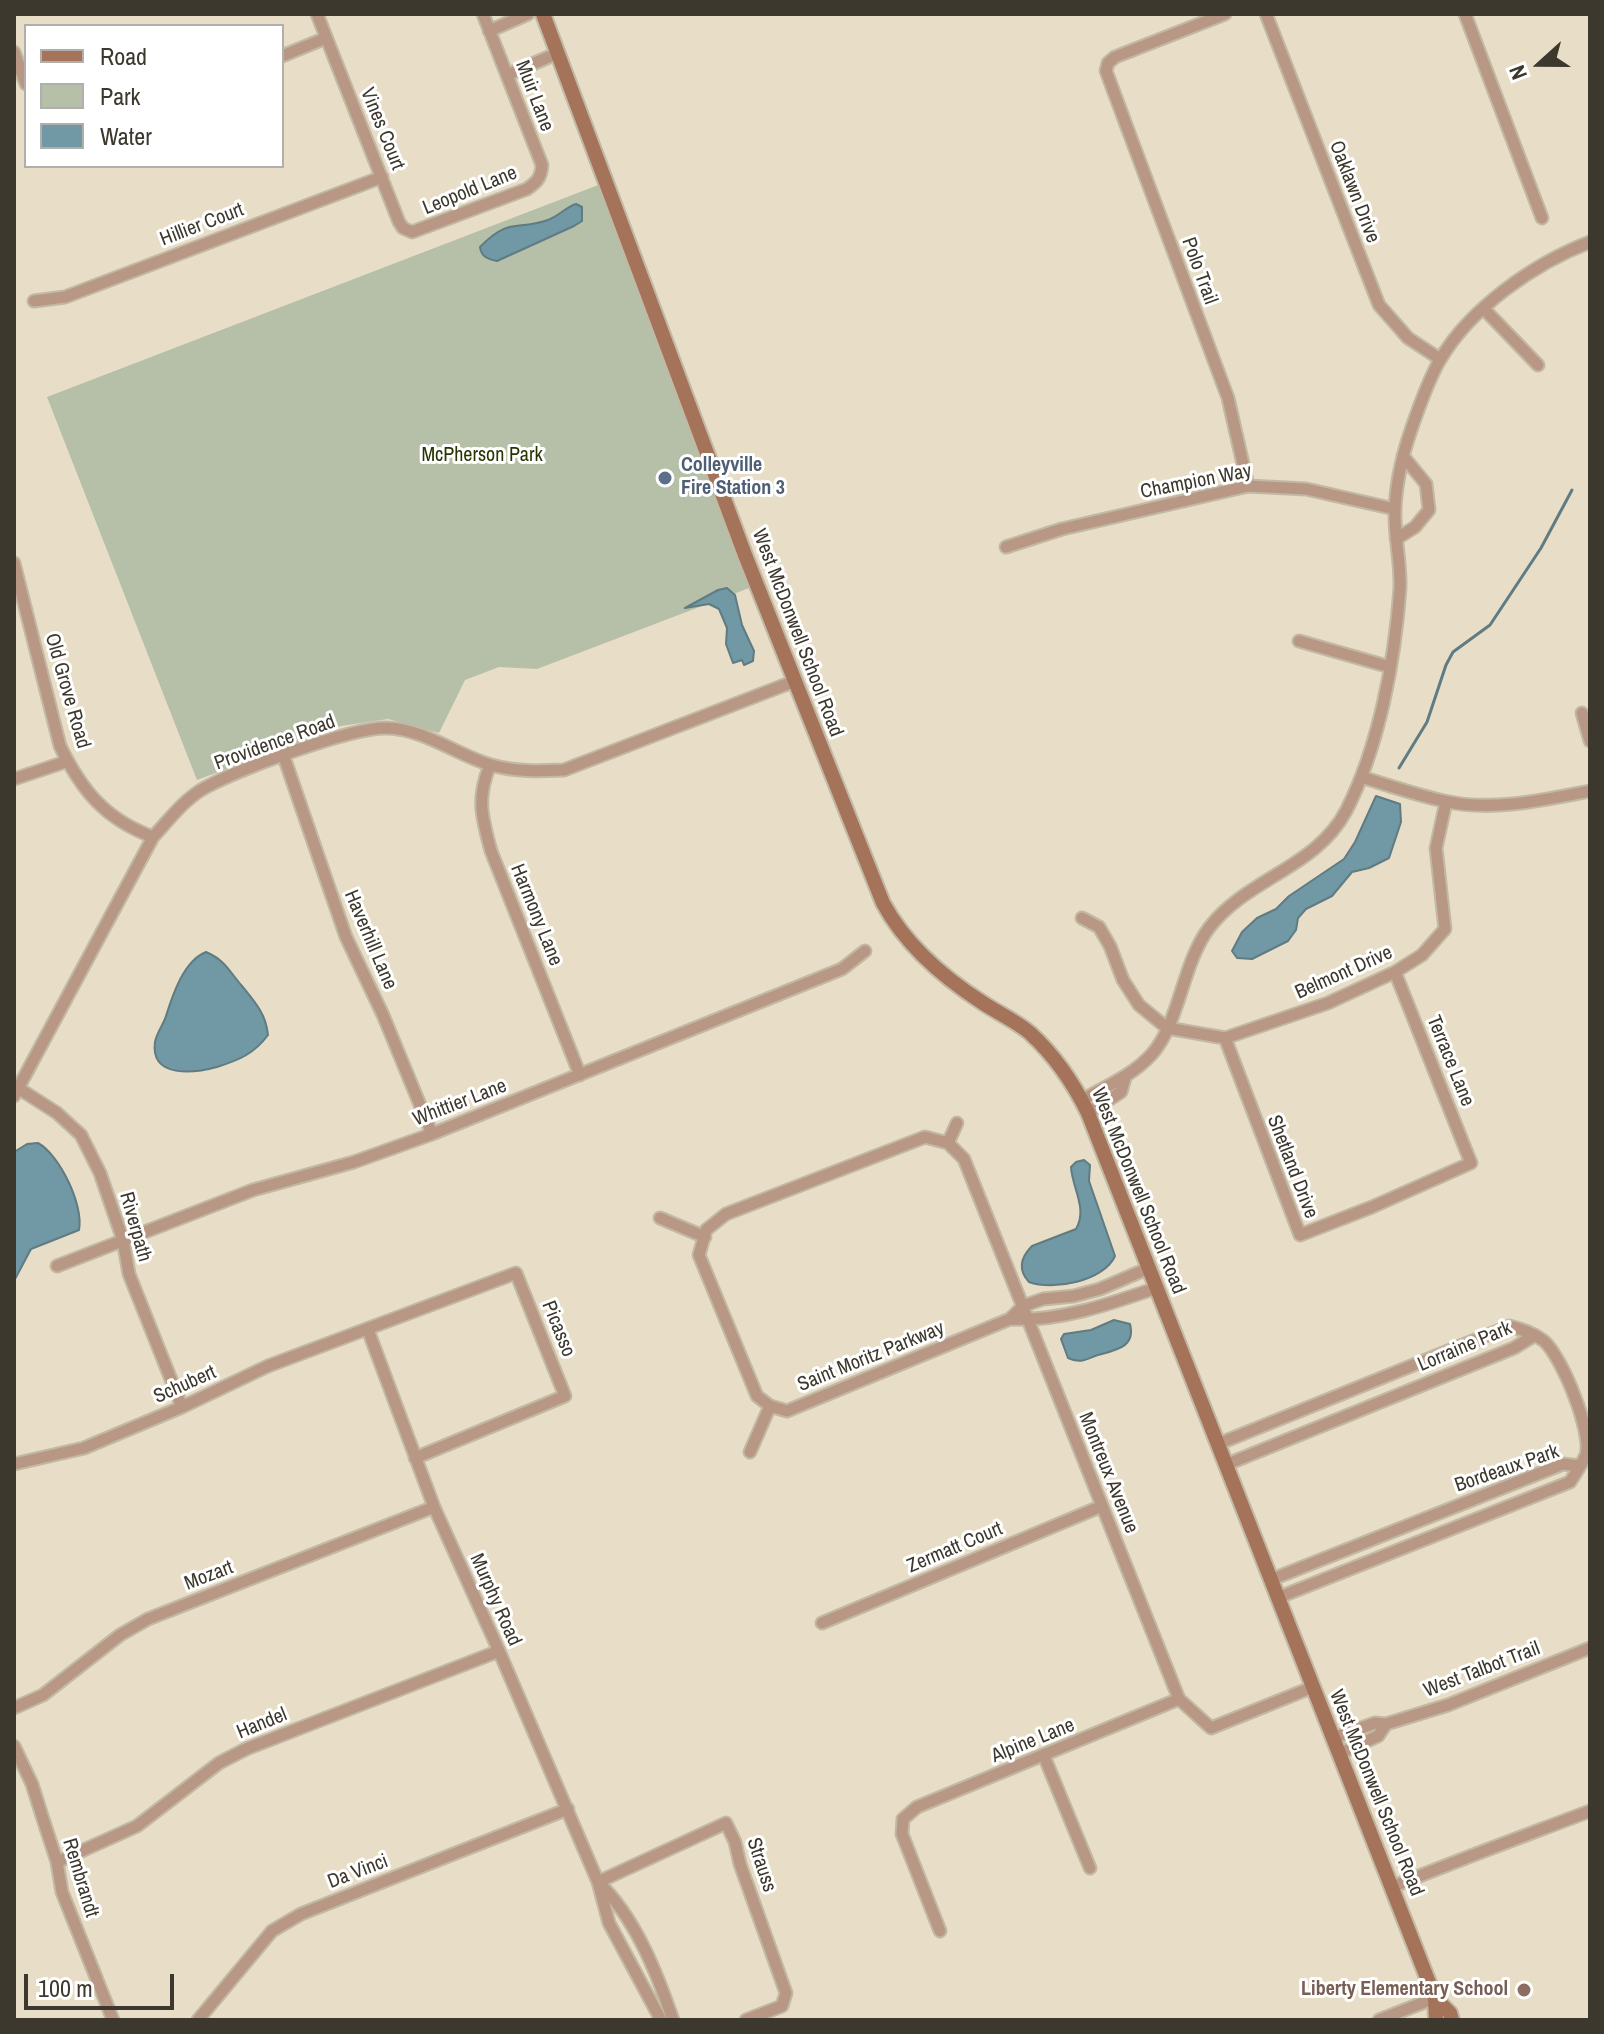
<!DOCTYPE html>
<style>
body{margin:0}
#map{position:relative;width:1604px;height:2034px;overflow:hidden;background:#e8dec7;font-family:"Archivo Narrow",sans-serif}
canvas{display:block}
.frame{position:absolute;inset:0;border:16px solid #3c382e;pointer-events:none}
.legend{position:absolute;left:24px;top:24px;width:260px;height:144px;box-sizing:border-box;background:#fff;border:2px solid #b1afab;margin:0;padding:10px 14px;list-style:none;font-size:24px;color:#3c382e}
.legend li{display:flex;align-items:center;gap:16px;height:40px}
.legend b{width:40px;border:2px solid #b1afab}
.north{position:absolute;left:1500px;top:24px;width:80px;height:80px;-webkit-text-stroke:6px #fff;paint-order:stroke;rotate:249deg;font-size:22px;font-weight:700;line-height:32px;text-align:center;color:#3c382e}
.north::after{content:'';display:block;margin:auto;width:28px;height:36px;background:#3c382e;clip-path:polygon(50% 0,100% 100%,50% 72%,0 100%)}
.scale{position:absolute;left:24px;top:1974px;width:150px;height:36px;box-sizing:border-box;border:4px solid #3c382e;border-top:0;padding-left:10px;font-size:24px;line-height:28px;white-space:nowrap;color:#3c382e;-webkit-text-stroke:6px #fff;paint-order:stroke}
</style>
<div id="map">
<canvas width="1604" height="2034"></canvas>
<div class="frame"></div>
<ul class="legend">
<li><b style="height:10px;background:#a57359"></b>Road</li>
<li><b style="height:22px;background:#b6bfa8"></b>Park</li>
<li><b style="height:22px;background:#7098a5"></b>Water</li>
</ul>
<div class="north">N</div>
<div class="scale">100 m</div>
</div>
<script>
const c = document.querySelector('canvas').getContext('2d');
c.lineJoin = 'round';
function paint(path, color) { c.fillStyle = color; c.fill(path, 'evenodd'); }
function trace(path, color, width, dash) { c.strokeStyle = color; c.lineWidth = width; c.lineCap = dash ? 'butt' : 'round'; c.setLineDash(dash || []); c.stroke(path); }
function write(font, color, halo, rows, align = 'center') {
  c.font = font + ' "Archivo Narrow",sans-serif'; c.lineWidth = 6; c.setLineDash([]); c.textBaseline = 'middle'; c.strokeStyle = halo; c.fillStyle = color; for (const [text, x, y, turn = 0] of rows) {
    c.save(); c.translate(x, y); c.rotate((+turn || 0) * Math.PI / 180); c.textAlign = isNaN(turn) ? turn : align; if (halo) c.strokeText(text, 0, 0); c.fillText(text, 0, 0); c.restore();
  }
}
paint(new Path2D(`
 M606,182L757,585L537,669L499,667L465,680L439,733L388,719L341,726L197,780L47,397Z`), '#b6bfa8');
const water = new Path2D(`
 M576,204L582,207V221L574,226L497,261C488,259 481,257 480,247C509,217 516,231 548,220C559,216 566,207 576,204Z
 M727,588L735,595L742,625L754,651L753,661L744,665L742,660L733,663L726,644L727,628L719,609L709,604L685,608L718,590Z
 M1376,796L1400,804L1401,822L1389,858L1369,868L1352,872L1332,896L1306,909L1298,918L1296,930L1288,941L1252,959L1237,958L1232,951L1242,932L1257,918L1276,909L1289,896L1344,859L1355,842Z
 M206,952C225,960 229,971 242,986C255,1002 266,1014 268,1035C254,1054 239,1060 217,1067C195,1073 150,1079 155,1042C156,1035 162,1026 165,1019C172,997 183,961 206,952Z
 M38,1143C60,1155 84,1206 79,1230L31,1249L14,1281V1152L27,1144Z
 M1084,1160L1090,1165L1089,1181L1115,1256C1104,1281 1053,1291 1029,1282C1017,1269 1021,1257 1032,1246L1076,1229C1088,1209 1072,1188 1071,1167L1076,1162Z
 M1114,1320L1130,1324C1136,1347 1116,1350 1098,1355C1086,1359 1081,1364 1068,1358L1061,1339L1064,1334L1091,1330Z`);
paint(water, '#7098a5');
trace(water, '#607b81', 2);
trace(new Path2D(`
 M1399,768L1427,722L1446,665L1453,652L1490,625L1541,548L1572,490`), '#607b81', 3);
const minor = new Path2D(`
 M317,14L399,222L403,228L412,232L527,189C537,182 541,178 542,165L483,14
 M1225,14L1115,57L1108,63L1106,71L1228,398L1248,486
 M1266,14L1379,305L1408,338L1440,359
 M1465,14L1542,218
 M489,31L528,14
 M14,52L26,84
 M282,56L326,38
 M507,75L558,53
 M34,301L65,297L382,177
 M1484,309L1538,365
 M1396,539L1415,527L1429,510L1426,484L1403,456
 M1006,547L1062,529L1248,486L1306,489L1395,509
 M14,563L60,746C82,791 105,819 153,837
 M1299,641L1390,667
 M1582,713L1590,741
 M284,757L346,937L383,1015L432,1134
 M490,765C476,799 482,817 491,851L580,1075
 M1361,777C1388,785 1416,795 1444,801C1491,812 1544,800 1590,791
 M14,779L68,761
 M1082,918L1099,927L1110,946L1123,980L1139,1005L1167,1028L1225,1038L1328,1003L1395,972L1422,955L1445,929L1436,848L1446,802
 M1225,1038L1300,1235L1372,1207L1471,1163L1395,972
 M15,1086L57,1113L81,1135L100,1173L123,1240L129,1274L182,1407
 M14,1096L153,837C168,821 182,802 201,790C233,771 351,727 387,728C424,729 457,755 491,765C516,772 539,771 564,770L795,681
 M1082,1100C1107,1086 1133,1075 1152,1054C1180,1022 1182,964 1209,928C1247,878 1316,868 1346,811C1379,747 1395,660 1400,588C1401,562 1394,536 1395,510C1396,482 1403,453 1412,427C1420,405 1428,380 1440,360C1470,308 1535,263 1590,242
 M1088,1113L1121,1092L1125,1078
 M948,1143L964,1159L1179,1699L1211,1728L1313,1687
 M948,1143L925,1137L726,1214L706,1230L699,1255L757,1396L770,1406L787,1411L1010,1319
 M948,1143L957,1123
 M660,1218L705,1237
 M57,1266L253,1190L354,1162L432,1134L842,969L865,951
 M1149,1268L1100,1289L1074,1296L1043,1299L1023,1306L1010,1319C1058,1322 1110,1304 1156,1288
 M368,1330L434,1507L499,1651L598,1882L609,1923L661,2020
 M1218,1444L1510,1326C1522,1330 1534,1333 1544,1341C1562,1357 1593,1433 1586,1455C1582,1464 1575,1474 1570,1482L1277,1598
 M750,1452L770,1406
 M14,1464L84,1448L182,1407L268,1366L516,1273L565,1396L415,1458
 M1225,1465L1514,1348L1535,1335
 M1270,1580L1563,1464L1580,1466
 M822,1623L1102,1506
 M14,1708L43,1695L120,1635L148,1619L434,1507
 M1333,1738L1375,1723L1386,1724L1448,1705L1590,1648
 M14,1746L32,1784L43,1819L57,1862L62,1892L113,2020
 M1339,1754L1378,1736L1386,1724
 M1044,1756L1090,1868
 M57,1862L137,1826L219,1763L246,1749L499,1651
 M598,1882L726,1823L735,1842L740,1864L786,1993L782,2006L746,2020
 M598,1882C635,1917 657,1973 673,2020
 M1392,1887C1458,1860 1524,1836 1590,1811
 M940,1931L902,1834L903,1819L917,1807L1179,1699
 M198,2020L272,1931L301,1914L568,1809
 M1379,2020L1435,1998`);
const secondary = new Path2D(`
 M543,14L745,555L883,903C905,944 944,978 983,1003C998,1013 1016,1021 1030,1033C1054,1055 1074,1084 1088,1113L1435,1998L1436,2020
 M1435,1998L1450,2013L1452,2020`);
trace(minor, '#c2b9a5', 15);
trace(secondary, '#c2b9a5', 18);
trace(minor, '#b99785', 11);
trace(secondary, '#a57359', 14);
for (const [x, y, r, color] of [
 [665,478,8,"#5c6f8a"],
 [1524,1990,8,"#8d6e63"]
]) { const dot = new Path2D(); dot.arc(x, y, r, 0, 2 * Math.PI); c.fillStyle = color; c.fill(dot); trace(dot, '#fff', 3); }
write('20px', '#3c382e', '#fff', [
 ["Muir Lane",534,96,69],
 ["Vines Court",382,129,68],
 ["Leopold Lane",470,191,-22],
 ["Oaklawn Drive",1354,192,69],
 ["Hillier Court",202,225,-21],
 ["Polo Trail",1199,271,70],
 ["Champion Way",1196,482,-11],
 ["West McDonwell School Road",797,633,69],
 ["Old Grove Road",67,691,74],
 ["Providence Road",275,743,-20],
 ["Harmony Lane",536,915,68],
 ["Haverhill Lane",370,940,67],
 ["Belmont Drive",1344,973,-24],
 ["Terrace Lane",1450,1061,68],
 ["Whittier Lane",460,1103,-21],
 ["Shetland Drive",1292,1167,69],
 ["West McDonwell School Road",1138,1191,68],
 ["Riverpath",135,1227,74],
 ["Picasso",558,1329,68],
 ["Lorraine Park",1465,1347,-23],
 ["Saint Moritz Parkway",871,1357,-22],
 ["Schubert",185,1385,-24],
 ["Bordeaux Park",1507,1469,-19],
 ["Montreux Avenue",1108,1473,68],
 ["Zermatt Court",955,1548,-23],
 ["Mozart",209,1576,-21],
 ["Murphy Road",495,1600,66],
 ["West Talbot Trail",1482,1670,-21],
 ["Handel",262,1724,-22],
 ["Alpine Lane",1033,1741,-22],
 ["West McDonwell School Road",1376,1793,68],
 ["Strauss",761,1865,72],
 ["Da Vinci",358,1872,-21],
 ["Rembrandt",80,1878,73]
]);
write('20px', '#273600', '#fff', [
 ["McPherson Park",482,456]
]);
write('bold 20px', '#4e5e75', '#fff', [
 ["Colleyville",681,466],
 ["Fire Station 3",681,489]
], 'left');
write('bold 20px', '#785e54', '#fff', [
 ["Liberty Elementary School",1508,1990]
], 'right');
</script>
